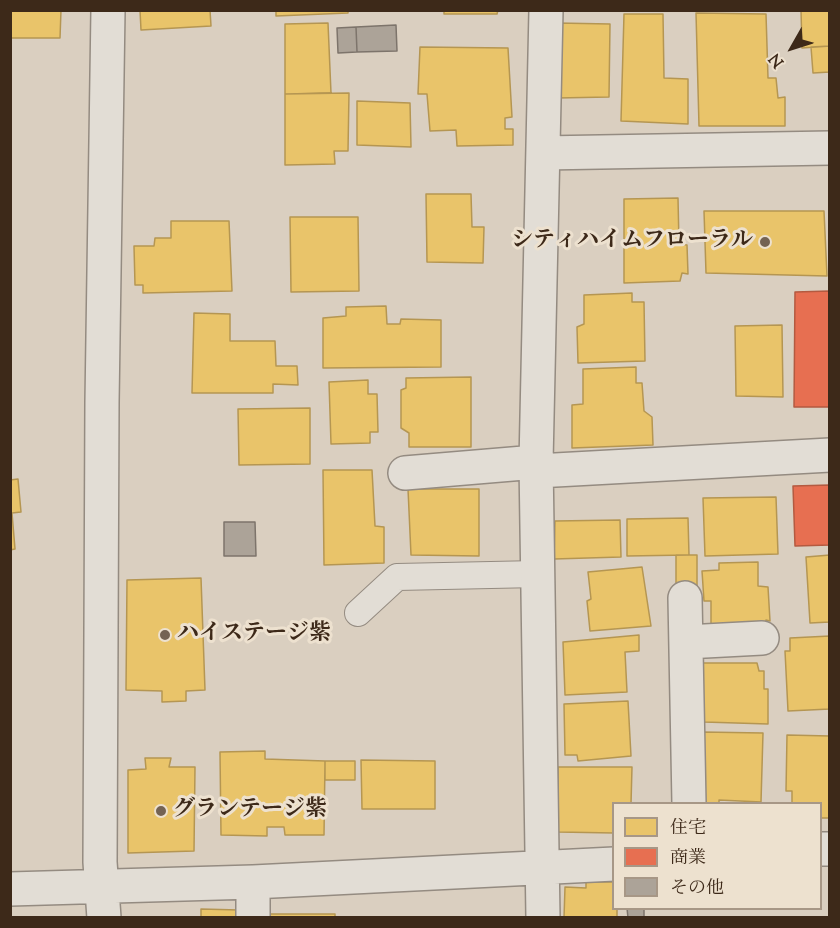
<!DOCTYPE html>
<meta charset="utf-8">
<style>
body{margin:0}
#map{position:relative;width:840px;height:928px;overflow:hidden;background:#dacfc0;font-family:"Sorts Mill Goudy","Noto Serif JP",serif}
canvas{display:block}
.frame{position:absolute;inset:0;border:12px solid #3d2919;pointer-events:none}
.legend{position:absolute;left:612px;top:802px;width:210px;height:108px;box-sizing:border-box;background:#ede1cf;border:2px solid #a79786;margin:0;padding:8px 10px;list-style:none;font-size:18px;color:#3d2919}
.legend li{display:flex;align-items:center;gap:12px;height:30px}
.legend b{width:30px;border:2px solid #a79786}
.north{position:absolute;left:762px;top:18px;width:60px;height:60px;-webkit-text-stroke:4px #ede1cf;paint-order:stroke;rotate:231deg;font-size:16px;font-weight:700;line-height:24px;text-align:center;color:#3d2919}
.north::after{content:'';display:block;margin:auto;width:21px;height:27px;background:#3d2919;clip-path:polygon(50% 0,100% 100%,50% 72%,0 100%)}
</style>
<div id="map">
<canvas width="840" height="928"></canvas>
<div class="frame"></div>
<ul class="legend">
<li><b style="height:16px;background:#e9c46a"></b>住宅</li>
<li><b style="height:16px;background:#e76f51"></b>商業</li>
<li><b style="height:16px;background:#aca398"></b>その他</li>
</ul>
<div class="north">N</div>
</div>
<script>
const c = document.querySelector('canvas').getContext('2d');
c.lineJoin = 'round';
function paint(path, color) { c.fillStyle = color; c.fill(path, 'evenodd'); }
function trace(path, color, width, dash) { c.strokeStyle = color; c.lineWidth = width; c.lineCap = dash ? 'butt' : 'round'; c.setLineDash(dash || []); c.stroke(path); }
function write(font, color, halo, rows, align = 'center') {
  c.font = font + ' "Sorts Mill Goudy","Noto Serif JP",serif'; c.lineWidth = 6; c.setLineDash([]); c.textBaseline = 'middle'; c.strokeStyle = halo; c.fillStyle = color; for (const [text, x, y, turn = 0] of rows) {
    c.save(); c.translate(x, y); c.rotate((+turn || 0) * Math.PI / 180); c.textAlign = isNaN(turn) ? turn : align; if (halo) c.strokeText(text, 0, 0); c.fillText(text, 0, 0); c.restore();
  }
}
const homes = new Path2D(`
 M10,10H61L60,38H10Z
 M140,10H210L211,26L141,30Z
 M276,10H348V13L276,16Z
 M444,10H498L497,14H444Z
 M801,10H830V46L802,48Z
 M696,13L766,14L768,78H776L778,98L785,97V126H699Z
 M624,14H663L664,78L688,79V124L621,121Z
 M328,23L331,93L285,94V24Z
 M557,23L610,24L609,97L557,98Z
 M830,46V72L813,73L811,47Z
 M420,47L508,48L512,117L505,118V129H513V145L457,146L456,130L430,131L427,94H418Z
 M349,93L348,151H334L335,164L285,165V94Z
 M357,101L410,103L411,147L357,145Z
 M426,194H471L472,227H484L483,263L427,262Z
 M678,198L679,244L687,245L688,274L682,273L680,281L624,283V199Z
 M704,211H824L827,276L706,273Z
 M290,217H358L359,291L291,292Z
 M171,221H229L232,291L143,293V285H135L134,246H154L155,238H171Z
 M632,293V302H644L645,361L578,363L577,327L584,324V295Z
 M386,306L387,324H400L401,319L441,320V367L323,368V318L346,316V307Z
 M194,313L230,314V341H275L276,366H297L298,385L273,384V393H192Z
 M782,325L783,397L736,396L735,326Z
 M636,367V383H642L644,411L652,417L653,445L572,448V405L583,404V369Z
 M471,377V447H409V433L401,428V390L406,388V378Z
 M368,380V394H377L378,432H370V443L331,444L329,382Z
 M310,408V464L239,465L238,409Z
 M323,470H372L375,526L384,527V563L324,565Z
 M18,479L21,512L12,513L15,549L10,550V480Z
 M408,489H479V556L411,555Z
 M776,497L778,554L705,556L703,498Z
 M688,518L689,555L627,556V519Z
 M620,520L621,557L554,559L555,521Z
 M676,555H697V591L676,592Z
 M830,555V622L810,623L806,557Z
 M758,562V586L768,587L770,621L766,620L765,626H711V601H704L702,571L719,570V563Z
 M642,567L651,626L590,631L587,601L591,599L588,572Z
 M201,578L205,690L186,691V701L162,702V691L126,690L127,580Z
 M639,635V651L625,652L627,692L565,695L563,642Z
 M830,636V709L788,711L785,651H790V638Z
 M702,663H757L759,671H764V689H768V724L704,722Z
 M628,701L631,756L578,761L577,755H565L564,704Z
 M702,732L763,733L761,802L719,800V804H703Z
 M787,735L830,736V818H820V804H792V791H786Z
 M265,751V759L325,761L324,835H285L284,827H267V836L221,835L220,752Z
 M145,758H171L169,767H195L194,851L128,853V770L146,769Z
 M361,760L435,761V809H362Z
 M325,761H355V780H325Z
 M558,767H632L631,804H614V833L558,832Z
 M586,882H614V908H617V918H564L565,887L586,888Z
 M201,909L239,910L240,918H201Z
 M267,914H335V918H267Z`);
paint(homes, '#e9c46a');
trace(homes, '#b59652', 1.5);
const shops = new Path2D(`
 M830,291V407H794L795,292Z
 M830,485V545L795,546L793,486Z`);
paint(shops, '#e76f51');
trace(shops, '#b45a40', 1.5);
const building = new Path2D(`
 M396,25L397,51L357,52L356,27Z
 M356,27L357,52L338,53L337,28Z
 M224,522H255L256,556H224Z
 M627,908H644V918H628Z`);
paint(building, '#aca398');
trace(building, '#7d746b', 1.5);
const service = new Path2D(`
 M358,613L397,577L538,574`);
const minor = new Path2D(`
 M543,153L830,148
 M537,471L830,455
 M405,473L536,462
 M685,598L689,804
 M686,642L762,638
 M820,849H830
 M253,882V918
 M10,889L253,882L614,864
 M104,918L100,862L102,402L108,10
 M543,918L536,462L546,10`);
trace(service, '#948b81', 28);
trace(minor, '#948b81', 36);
trace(service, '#e2ddd5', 26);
trace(minor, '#e2ddd5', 33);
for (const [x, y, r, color] of [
 [765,242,6,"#746353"],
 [165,635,6,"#746353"],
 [161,811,6,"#746353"]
]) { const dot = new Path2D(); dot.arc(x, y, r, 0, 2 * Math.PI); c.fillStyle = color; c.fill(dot); trace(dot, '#ede1cf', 2); }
write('bold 22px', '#3d2919', '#ede1cf', [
 ["シティハイムフローラル",753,242,"right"],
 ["ハイステージ紫",177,635],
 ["グランテージ紫",173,811]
], 'left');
</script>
